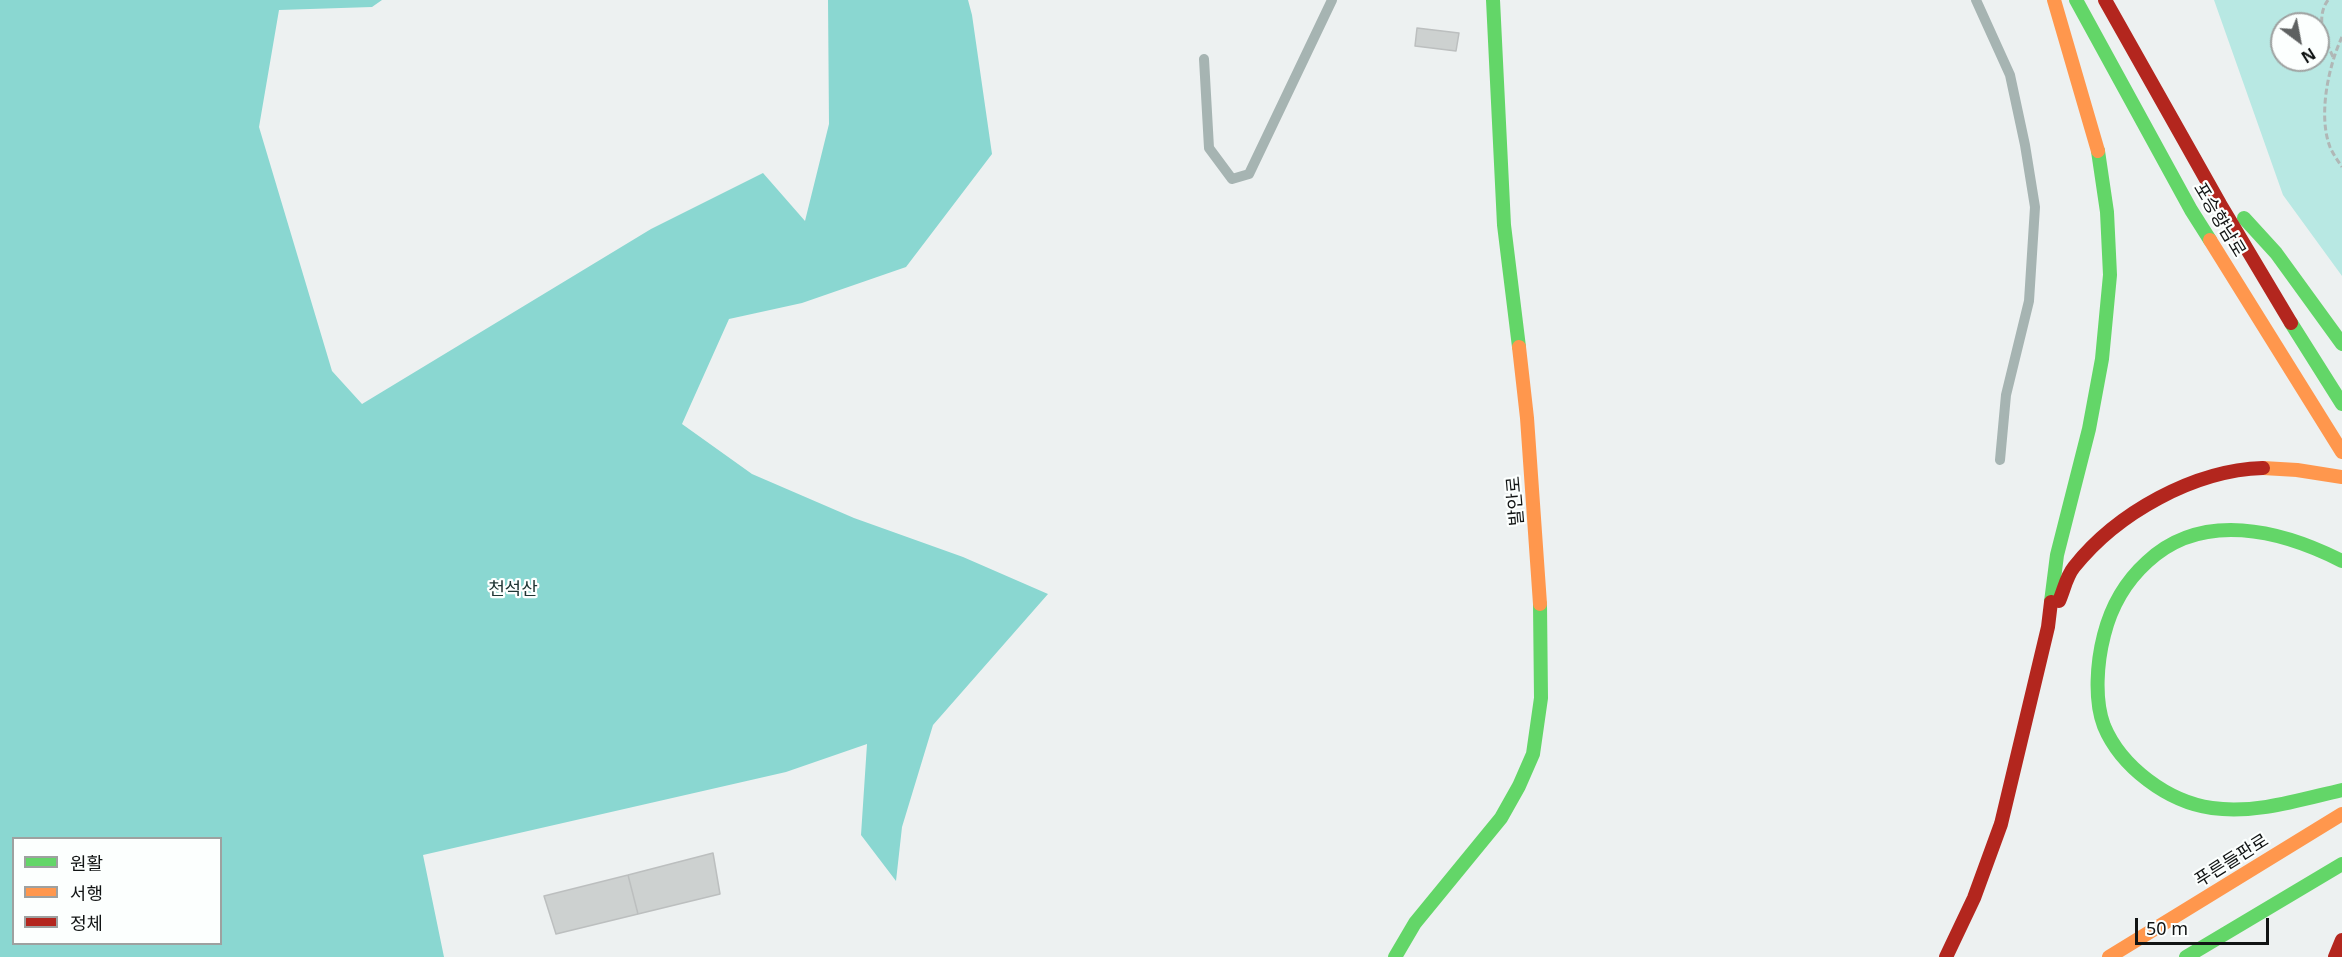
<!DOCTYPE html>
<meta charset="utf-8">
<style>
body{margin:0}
#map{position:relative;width:2342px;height:957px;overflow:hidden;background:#edf1f1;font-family:"Noto Sans","Noto Sans KR",sans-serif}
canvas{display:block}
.legend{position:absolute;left:12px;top:837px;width:210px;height:108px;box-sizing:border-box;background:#fcfffe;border:2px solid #9ea1a0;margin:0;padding:8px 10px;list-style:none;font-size:18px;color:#111414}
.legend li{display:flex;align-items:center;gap:12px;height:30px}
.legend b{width:30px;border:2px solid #9ea1a0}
.north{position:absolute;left:2270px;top:12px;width:60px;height:60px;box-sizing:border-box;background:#fcfffe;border:2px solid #9ea1a0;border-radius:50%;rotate:148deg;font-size:16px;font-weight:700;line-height:24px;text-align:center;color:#111414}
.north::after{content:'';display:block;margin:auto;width:21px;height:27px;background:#5e6161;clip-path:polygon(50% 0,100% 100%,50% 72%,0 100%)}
.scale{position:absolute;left:2135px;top:918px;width:134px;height:27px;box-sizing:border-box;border:3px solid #111414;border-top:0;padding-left:8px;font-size:18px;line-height:21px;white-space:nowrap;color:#111414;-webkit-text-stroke:4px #fcfffe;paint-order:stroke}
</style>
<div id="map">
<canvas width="2342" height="957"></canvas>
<ul class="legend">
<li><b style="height:8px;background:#63d668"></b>원활</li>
<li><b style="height:8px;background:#ff974d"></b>서행</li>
<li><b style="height:8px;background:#b3261e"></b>정체</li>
</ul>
<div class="north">N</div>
<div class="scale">50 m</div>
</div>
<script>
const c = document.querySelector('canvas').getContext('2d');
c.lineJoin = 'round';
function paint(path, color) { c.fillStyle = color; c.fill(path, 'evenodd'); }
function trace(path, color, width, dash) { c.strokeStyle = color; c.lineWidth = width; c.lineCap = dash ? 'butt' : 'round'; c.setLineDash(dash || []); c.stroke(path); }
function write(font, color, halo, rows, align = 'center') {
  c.font = font + ' "Noto Sans","Noto Sans KR",sans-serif'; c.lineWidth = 4.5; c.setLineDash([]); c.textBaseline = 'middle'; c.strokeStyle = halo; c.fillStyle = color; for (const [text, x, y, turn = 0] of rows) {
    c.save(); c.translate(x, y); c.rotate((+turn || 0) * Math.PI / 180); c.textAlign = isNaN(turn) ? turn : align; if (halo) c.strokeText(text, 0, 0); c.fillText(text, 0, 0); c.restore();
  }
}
paint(new Path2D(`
 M2214,0H2342V276L2283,195ZM2282,24H2318V60H2282Z`), '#b8e8e3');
paint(new Path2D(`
 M0,0H382L372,7L279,10L259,127L332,371L362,404L651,229L763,173L805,221L829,124L828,0H968L972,15L992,154L906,267L802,303L729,319L682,424L752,474L854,518L963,557L1048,594L933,725L902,827L896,881L861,835L867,744L786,772L423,855L444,957H0ZM14,838H220V944H14Z`), '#8ad7d1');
const building = new Path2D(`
 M1417,28L1459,33L1456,51L1415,46Z
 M713,853L720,894L638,914L628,875Z
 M628,875L638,914L556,934L544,896Z`);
paint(building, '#cdd1d0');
trace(building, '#bcbfbf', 1.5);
trace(new Path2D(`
 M2328,0C2315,18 2325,39 2333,57
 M2342,37C2328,67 2318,116 2330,147C2333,154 2338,161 2342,167`), '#b0b7b6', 3, [6, 3]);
trace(new Path2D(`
 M1976,0L2010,75L2025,145L2035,207L2029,301L2006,395L2000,460
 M1204,59L1209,148L1232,179L1249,174L1332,0`), '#a6b4b2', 10);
trace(new Path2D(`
 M1493,0L1504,225L1519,347
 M2076,0L2191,210L2210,240
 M2244,218L2276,253L2342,344
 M2291,323L2342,404
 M2342,561C2281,530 2202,510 2147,562C2125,582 2111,607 2104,635C2097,662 2094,700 2104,726C2121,767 2168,802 2212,808C2256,814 2299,800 2342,790
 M2051,602L2057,555L2089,429L2102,359L2110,275L2107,212L2098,151
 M1395,957L1415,923L1501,818L1519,786L1533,754L1541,698L1540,604
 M2186,957L2342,864`), '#63d668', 14);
trace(new Path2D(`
 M2054,0L2098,151
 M2210,240L2342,452
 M1519,347L1527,418L1540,604
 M2263,468L2297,470L2342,477
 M2109,957L2342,814`), '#ff974d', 14);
trace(new Path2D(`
 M2105,0L2220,204L2291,323
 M2059,601C2064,590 2066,577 2074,567C2117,513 2194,470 2263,468
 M1946,957L1974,898L2001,824L2048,627L2051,602
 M2335,957L2342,940`), '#b3261e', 14);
write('18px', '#111414', '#fcfffe', [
 ["포승향남로",2219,220,59],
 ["발안로",1516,501,-95],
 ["푸른들판로",2232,861,-32]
]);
write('18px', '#203634', '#fcfffe', [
 ["천석산",513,590]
]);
</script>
